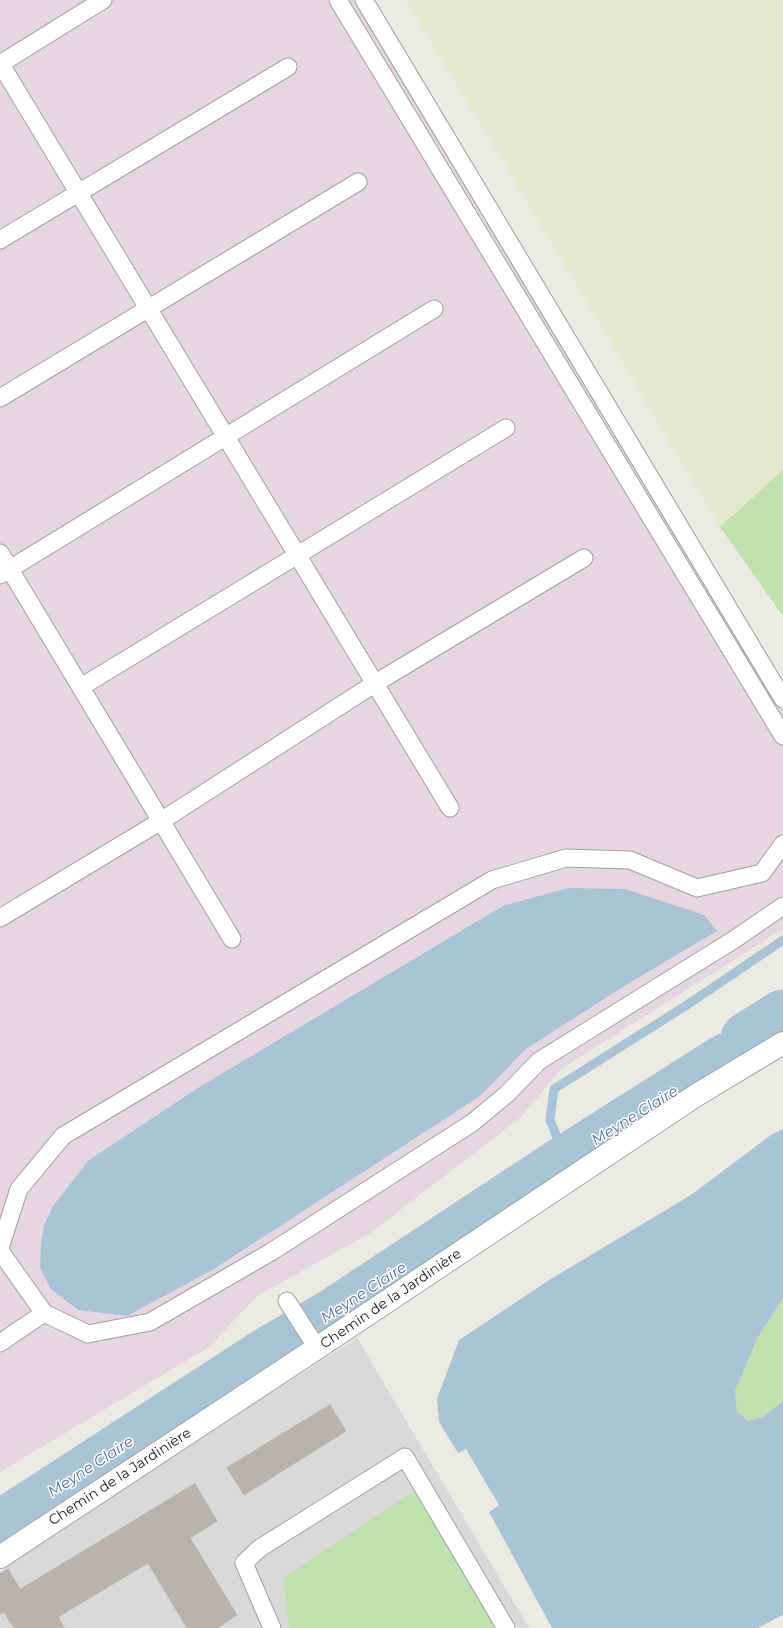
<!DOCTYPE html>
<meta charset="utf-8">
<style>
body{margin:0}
canvas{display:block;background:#ecebe3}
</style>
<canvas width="783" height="1628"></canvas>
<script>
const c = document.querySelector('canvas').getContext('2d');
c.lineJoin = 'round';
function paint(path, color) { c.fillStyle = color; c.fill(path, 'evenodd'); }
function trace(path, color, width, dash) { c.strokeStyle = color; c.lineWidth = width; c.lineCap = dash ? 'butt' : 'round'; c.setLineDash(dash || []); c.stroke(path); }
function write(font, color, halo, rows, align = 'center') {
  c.font = font + ' Montserrat,sans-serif'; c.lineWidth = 3; c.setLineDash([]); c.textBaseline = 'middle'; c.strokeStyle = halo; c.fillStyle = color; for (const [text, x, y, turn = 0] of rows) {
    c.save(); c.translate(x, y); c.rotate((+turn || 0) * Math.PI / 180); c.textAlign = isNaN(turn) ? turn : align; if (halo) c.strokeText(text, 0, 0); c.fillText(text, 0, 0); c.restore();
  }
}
paint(new Path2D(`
 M357,1338L529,1628H518L416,1490L284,1578L289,1628H0V1571L180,1451Z`), '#dad9d9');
paint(new Path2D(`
 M0,0H372L783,684V929L561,1069L521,1117L369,1234L257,1296L209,1347L0,1472Z`), '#e5d6e0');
paint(new Path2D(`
 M405,0H783V470L720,527L499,154Z`), '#e4e9d0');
paint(new Path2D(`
 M783,470V616L720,527Z
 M783,1298V1401L763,1417L748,1421L737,1411L735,1391L758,1337Z
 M416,1490L510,1628H289L283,1578Z`), '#bfe2ae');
paint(new Path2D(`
 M568,888L625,889L704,915L717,931L629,983L526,1049L480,1096L214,1269L127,1316L78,1310L51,1289L40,1268L41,1244L44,1225L53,1206L89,1160L201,1086L503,906Z
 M783,1129V1298L758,1337L735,1391L737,1411L748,1421L763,1417L783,1401V1615L758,1628H552L489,1512L499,1505L466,1449L458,1453L439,1422L437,1399L459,1340L546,1282L691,1195L771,1135Z`), '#a8c4d6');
trace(new Path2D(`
 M566,1160L550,1120L554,1089L690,1003L783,940`), '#a8c4d6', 9);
trace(new Path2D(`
 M746,1038L783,1015
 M0,1526L265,1354L331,1315L566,1160L727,1058`), '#a8c4d6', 51);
const building = new Path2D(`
 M330,1405L346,1431L244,1495L227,1468Z
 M195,1484L217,1521L190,1538L237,1615L217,1628H187L148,1563L58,1617L64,1628H14L4,1612L0,1614V1574L8,1569L20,1589Z`);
paint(building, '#b9b3ac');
trace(building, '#bcb4a7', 1);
const lane = new Path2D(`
 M338,0L783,736
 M364,0L783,699
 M0,63L450,808
 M0,64L103,0
 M0,240L288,67
 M0,398L358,182
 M0,553L232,939
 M0,575L434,309
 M81,687L506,428
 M0,918L161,821L374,684L584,558
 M0,1248L19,1189L63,1136L492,880L566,858L630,860L697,888L762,873L783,844
 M0,1251L44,1313L0,1343
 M287,1301L317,1348
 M44,1313L88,1334L150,1322L271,1252L472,1123L507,1094L539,1061L735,939L783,906
 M272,1628L244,1563L260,1548L405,1457L506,1628`);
const street = new Path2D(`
 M0,1557L317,1348L695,1096L783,1043`);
trace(lane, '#a0a0a0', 19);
trace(street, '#a0a0a0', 24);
trace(lane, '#fff', 17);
trace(street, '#fff', 22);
write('14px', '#1c1c1c', '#fff', [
 ["Chemin de la Jardinière",391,1299,-34],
 ["Chemin de la Jardinière",120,1477,-33]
]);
write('italic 15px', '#546ea1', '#fff', [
 ["Meyne Claire",635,1116,-32],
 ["Meyne Claire",364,1293,-33],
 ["Meyne Claire",91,1467,-33]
]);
</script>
